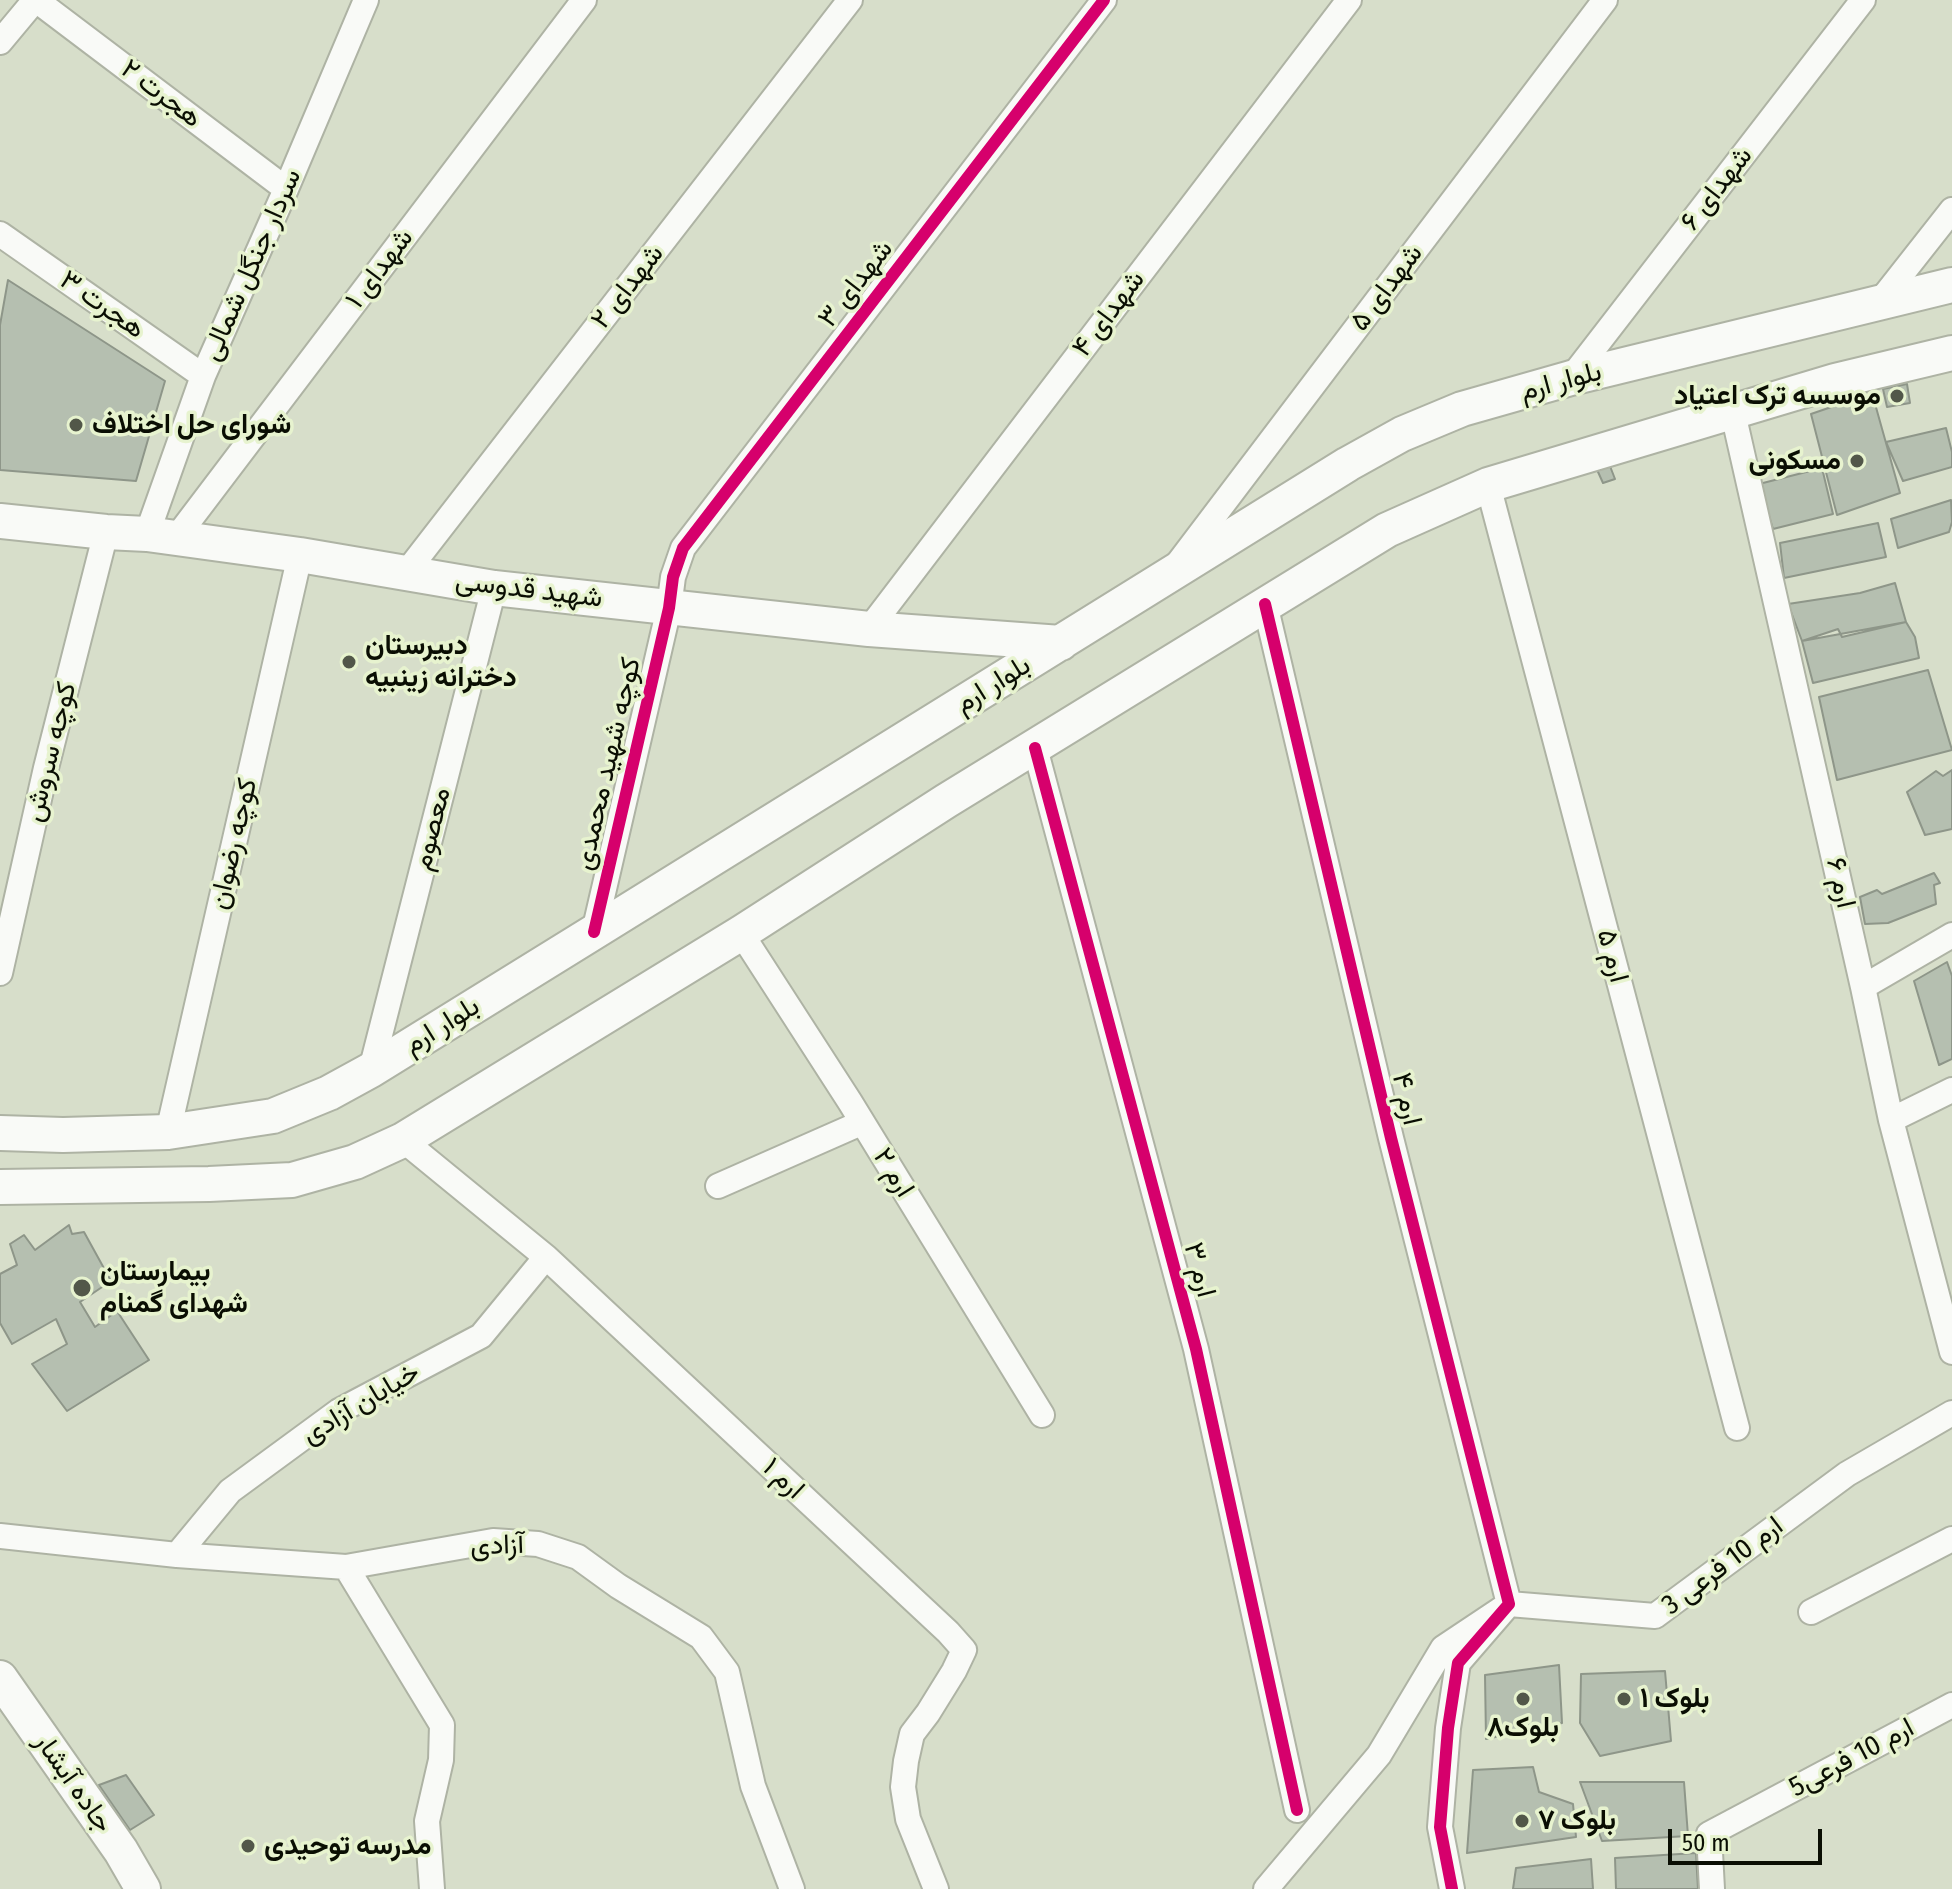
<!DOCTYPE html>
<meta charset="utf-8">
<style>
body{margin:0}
#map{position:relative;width:1952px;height:1889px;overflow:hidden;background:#d7deca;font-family:"Fira Sans Condensed",sans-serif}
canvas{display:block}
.scale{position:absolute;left:1668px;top:1829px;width:154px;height:36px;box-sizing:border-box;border:4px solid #0a0e03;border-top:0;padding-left:10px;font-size:24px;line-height:28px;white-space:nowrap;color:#0a0e03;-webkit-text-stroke:6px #e7f3cf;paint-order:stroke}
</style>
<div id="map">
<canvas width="1952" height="1889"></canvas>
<div class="scale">50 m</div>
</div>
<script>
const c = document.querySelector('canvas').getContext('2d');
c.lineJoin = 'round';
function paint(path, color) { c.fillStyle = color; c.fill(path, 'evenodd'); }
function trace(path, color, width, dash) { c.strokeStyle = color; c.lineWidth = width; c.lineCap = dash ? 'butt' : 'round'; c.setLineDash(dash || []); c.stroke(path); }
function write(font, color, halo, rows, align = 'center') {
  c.font = font + ' "Fira Sans Condensed",Vazirmatn,sans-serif'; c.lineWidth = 7; c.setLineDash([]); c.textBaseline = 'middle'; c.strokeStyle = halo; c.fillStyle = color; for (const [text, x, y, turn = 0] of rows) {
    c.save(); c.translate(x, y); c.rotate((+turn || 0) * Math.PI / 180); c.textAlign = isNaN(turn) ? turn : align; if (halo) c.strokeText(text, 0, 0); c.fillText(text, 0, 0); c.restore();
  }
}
const building = new Path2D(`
 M8,280L165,381L136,481L0,470V325Z
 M1907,384L1910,403L1887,407L1883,389Z
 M1872,393L1900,493L1837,515L1811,414Z
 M1946,428L1952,452V467L1903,481L1886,442Z
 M1608,461L1615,479L1603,483L1594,463Z
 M1822,468L1833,514L1773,529L1759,484Z
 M1951,500L1952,522L1949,532L1898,548L1891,519Z
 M1878,523L1886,557L1784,578L1780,543Z
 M1895,583L1906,622L1842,637L1838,629L1802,641L1788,604L1860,593Z
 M1906,622L1915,637L1919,658L1813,683L1802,641Z
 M1928,670L1952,750L1837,780L1819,697Z
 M1952,770V829L1925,835L1907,792L1936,771L1943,776Z
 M1934,873L1940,883L1934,885L1936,904L1888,923L1865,924L1860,897L1877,890L1882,894Z
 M1947,962L1952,976V1059L1939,1065L1914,981Z
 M69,1225L72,1234L84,1232L111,1281L80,1302L95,1327L117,1311L149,1360L67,1411L32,1364L67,1344L56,1319L12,1344L0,1323V1274L17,1265L10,1244L24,1235L35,1250Z
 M1559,1665L1562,1723L1486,1739L1485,1675Z
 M1665,1671L1671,1741L1600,1756L1580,1723L1581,1674Z
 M1533,1767L1539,1792L1573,1804L1576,1837L1467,1853L1473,1770Z
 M126,1775L154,1815L130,1830L99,1785Z
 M1580,1782H1684L1688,1836L1602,1841Z
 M1696,1853L1698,1889H1616L1615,1858Z
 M1591,1859L1593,1889H1513L1516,1868Z`);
paint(building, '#b5bfb0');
trace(building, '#8e9689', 2);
const street = new Path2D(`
 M36,0L286,189
 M0,42L35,0
 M0,234L203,376
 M1878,304L1952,210
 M1571,378L1863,0
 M1733,413L1863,987L1891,1120L1952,1352
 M1488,485L1737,1428
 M147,534L203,376L286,189L366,0
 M176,538L584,0
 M1179,562L1605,0
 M405,574L850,0
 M1265,604L1391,1138L1509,1604L1458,1663L1448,1728L1440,1827L1452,1889
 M869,629L1349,0
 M1035,748L1196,1349L1297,1810
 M594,932L669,608L673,577L683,548L1104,0
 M741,933L850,1102L1042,1415
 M0,973L46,768L106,532
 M1863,987L1952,935
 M371,1070L494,588
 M1891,1120L1952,1090
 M168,1132L300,555
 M403,1140L546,1257L948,1632L964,1650L954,1671L928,1713L912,1734L906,1761L903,1787L908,1819L936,1889
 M718,1186L861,1123
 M0,1536L177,1555L346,1567L493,1541L538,1544L578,1557L618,1586L701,1637L727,1672L753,1786L792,1889
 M177,1555L230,1491L339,1411L481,1336L546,1257
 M346,1567L442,1725L441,1760L427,1821L432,1889
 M1811,1612L1952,1539
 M1266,1889L1379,1755L1443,1648L1509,1604L1655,1616L1847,1474L1952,1413
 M1712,1889L1709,1834L1952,1705`);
const secondary = new Path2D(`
 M0,521L106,532L147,534L300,555L494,588L869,629L1061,643
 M0,1133L63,1135L168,1132L273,1116L329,1093L371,1070L594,932L1348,464L1402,434L1462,409L1571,378L1952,285
 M0,1187L209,1184L292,1180L355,1162L403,1140L741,933L946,801L1387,530L1488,485L1835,381L1952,353
 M0,1678L121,1851L143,1889`);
trace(street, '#aeb3a4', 28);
trace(secondary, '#aeb3a4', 38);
trace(street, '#f9faf7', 24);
trace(secondary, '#f9faf7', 34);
trace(new Path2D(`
 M1265,604L1391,1138L1509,1604L1458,1663L1448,1728L1440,1827L1452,1889
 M1035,748L1196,1349L1297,1810
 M594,932L669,608L673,577L683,548L1104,0`), '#d6006c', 12);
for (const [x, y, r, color] of [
 [1897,396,8,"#525749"],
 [76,425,8,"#525749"],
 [1857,461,8,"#525749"],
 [349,662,8,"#525749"],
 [82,1288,10,"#525749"],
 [1523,1699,8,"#525749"],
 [1624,1699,8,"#525749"],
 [1522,1821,8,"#525749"],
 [248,1846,8,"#525749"]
]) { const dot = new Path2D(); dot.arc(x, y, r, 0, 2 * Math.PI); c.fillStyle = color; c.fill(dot); trace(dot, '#e7f3cf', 3); }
write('28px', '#0a0e03', '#e7f3cf', [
 ["هجرت ۲",161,94,37],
 ["شهدای ۶",1717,189,-52],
 ["سردار جنگل شمالی",252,265,-66],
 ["شهدای ۱",380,269,-53],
 ["شهدای ۳",856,284,-52],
 ["شهدای ۲",628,287,-52],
 ["شهدای ۵",1387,288,-53],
 ["هجرت ۳",102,305,35],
 ["شهدای ۴",1109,314,-53],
 ["بلوار ارم",1561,382,-15],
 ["شهید قدوسی",529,590,7],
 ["بلوار ارم",993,685,-32],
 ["کوچه سروش",51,752,-76],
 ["کوچه شهید محمدی",608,764,-77],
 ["معصوم",432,829,-76],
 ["کوچه رضوان",234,844,-77],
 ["ارم ۶",1840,883,77],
 ["ارم ۵",1612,956,75],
 ["بلوار ارم",442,1026,-32],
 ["ارم ۴",1406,1099,77],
 ["ارم ۲",893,1173,58],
 ["ارم ۳",1199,1270,75],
 ["خیابان آزادی",361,1404,-31],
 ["ارم ۱",783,1479,43],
 ["آزادی",497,1546,-2],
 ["ارم 10 فرعی 3",1723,1566,-37],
 ["ارم 10 فرعی5",1852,1758,-28],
 ["جاده آبشار",73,1783,55]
]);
write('bold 28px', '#0a0e03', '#e7f3cf', [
 ["موسسه ترک اعتیاد",1881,396,"right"],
 ["شورای حل اختلاف",92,425],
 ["مسکونی",1841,461,"right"],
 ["دبیرستان",365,646],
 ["دخترانه زینبیه",365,678],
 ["بیمارستان",100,1272],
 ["شهدای گمنام",100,1304],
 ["بلوک ۱",1640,1699],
 ["بلوک۸",1523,1728,"center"],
 ["بلوک ۷",1538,1821],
 ["مدرسه توحیدی",264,1846]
], 'left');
</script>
